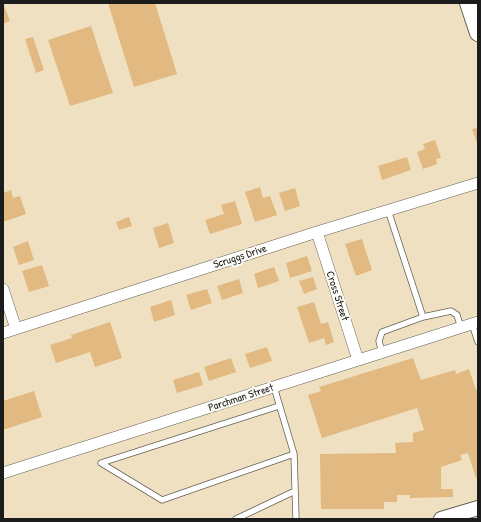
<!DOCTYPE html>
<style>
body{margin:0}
#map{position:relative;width:481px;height:522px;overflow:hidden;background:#efe0c1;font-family:"Patrick Hand",sans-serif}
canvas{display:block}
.frame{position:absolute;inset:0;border:4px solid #1c1c1c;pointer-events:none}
</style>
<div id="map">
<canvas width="481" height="522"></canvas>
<div class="frame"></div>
</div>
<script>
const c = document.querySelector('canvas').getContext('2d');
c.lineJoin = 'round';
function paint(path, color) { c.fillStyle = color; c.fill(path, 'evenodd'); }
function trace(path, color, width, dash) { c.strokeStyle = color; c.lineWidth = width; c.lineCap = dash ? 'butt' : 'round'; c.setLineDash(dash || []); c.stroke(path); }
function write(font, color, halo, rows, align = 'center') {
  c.font = font + ' "Patrick Hand",sans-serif'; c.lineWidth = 4; c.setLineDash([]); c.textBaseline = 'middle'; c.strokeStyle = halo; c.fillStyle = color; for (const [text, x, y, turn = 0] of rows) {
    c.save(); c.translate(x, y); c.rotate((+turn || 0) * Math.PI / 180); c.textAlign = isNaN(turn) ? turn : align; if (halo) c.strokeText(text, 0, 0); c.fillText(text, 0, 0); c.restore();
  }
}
paint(new Path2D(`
 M3,3L10,21L3,24Z
 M108,3H155L177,74L134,87Z
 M91,26L113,93L70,106L48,40Z
 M33,37L44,70L36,73L25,39Z
 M478,128V146L472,129Z
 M435,140L441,158L436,159L437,164L423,169L417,152L425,149L423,144Z
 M407,157L411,170L382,180L378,166Z
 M260,187L263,198L270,196L277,215L255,222L245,192Z
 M295,188L300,206L285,211L279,193Z
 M11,190L13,198L20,196L26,214L3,222V193Z
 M235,201L242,224L210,234L205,220L224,214L221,205Z
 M129,217L132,226L119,230L116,222Z
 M168,223L174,243L159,248L153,228Z
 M362,239L372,270L356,276L345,244Z
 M28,241L34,260L19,265L13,247Z
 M307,256L312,271L290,278L286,263Z
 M42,265L49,286L29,292L22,271Z
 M274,267L279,281L258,288L254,274Z
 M313,277L317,289L304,294L299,281Z
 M239,279L243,293L222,300L217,286Z
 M207,289L212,303L191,310L186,295Z
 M171,300L175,315L154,322L150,307Z
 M314,302L321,324L328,322L334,342L326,345L324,338L309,343L297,307Z
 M110,322L122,358L95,367L90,352L56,363L50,345L72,338L71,335Z
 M267,347L272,361L250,368L245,354Z
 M231,358L236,372L209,381L204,367Z
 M413,358L421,380L455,370L456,374L469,369L476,390L478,389V477L476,478L468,453L460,455L462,460L441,467V489H453V497L410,498V495H397V502H384V509H321L320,454L396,453L395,443L413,442V433L424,430L417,408L322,438L308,395L321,391L319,387Z
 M199,372L203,385L177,393L173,380Z
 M34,391L42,417L3,430V401Z`), '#e1b981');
const service = new Path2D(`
 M388,210L423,317
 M472,324L478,342
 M382,353L379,341L382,332L423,317L451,311L457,315L461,328
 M274,387L294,454L296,519
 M279,406L101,463L162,500L294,454
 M236,519L295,491`);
const minor = new Path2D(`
 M317,232L358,360
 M3,289L16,329
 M3,333L317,232L478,183
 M3,473L478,322`);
const tertiary = new Path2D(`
 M441,519L478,508`);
const secondary = new Path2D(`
 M468,3L478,33`);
trace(service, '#666156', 7);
trace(minor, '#666156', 12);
trace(tertiary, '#666156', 16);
trace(secondary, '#666156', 18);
trace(service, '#fff', 5.5);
trace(minor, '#fff', 11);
trace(tertiary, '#fff', 14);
trace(secondary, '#fff', 16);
write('11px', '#1c1c1c', '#fdfcf7', [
 ["Scruggs Drive",240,257,-18],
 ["Cross Street",337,296,72],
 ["Parchman Street",241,398,-18]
]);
</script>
